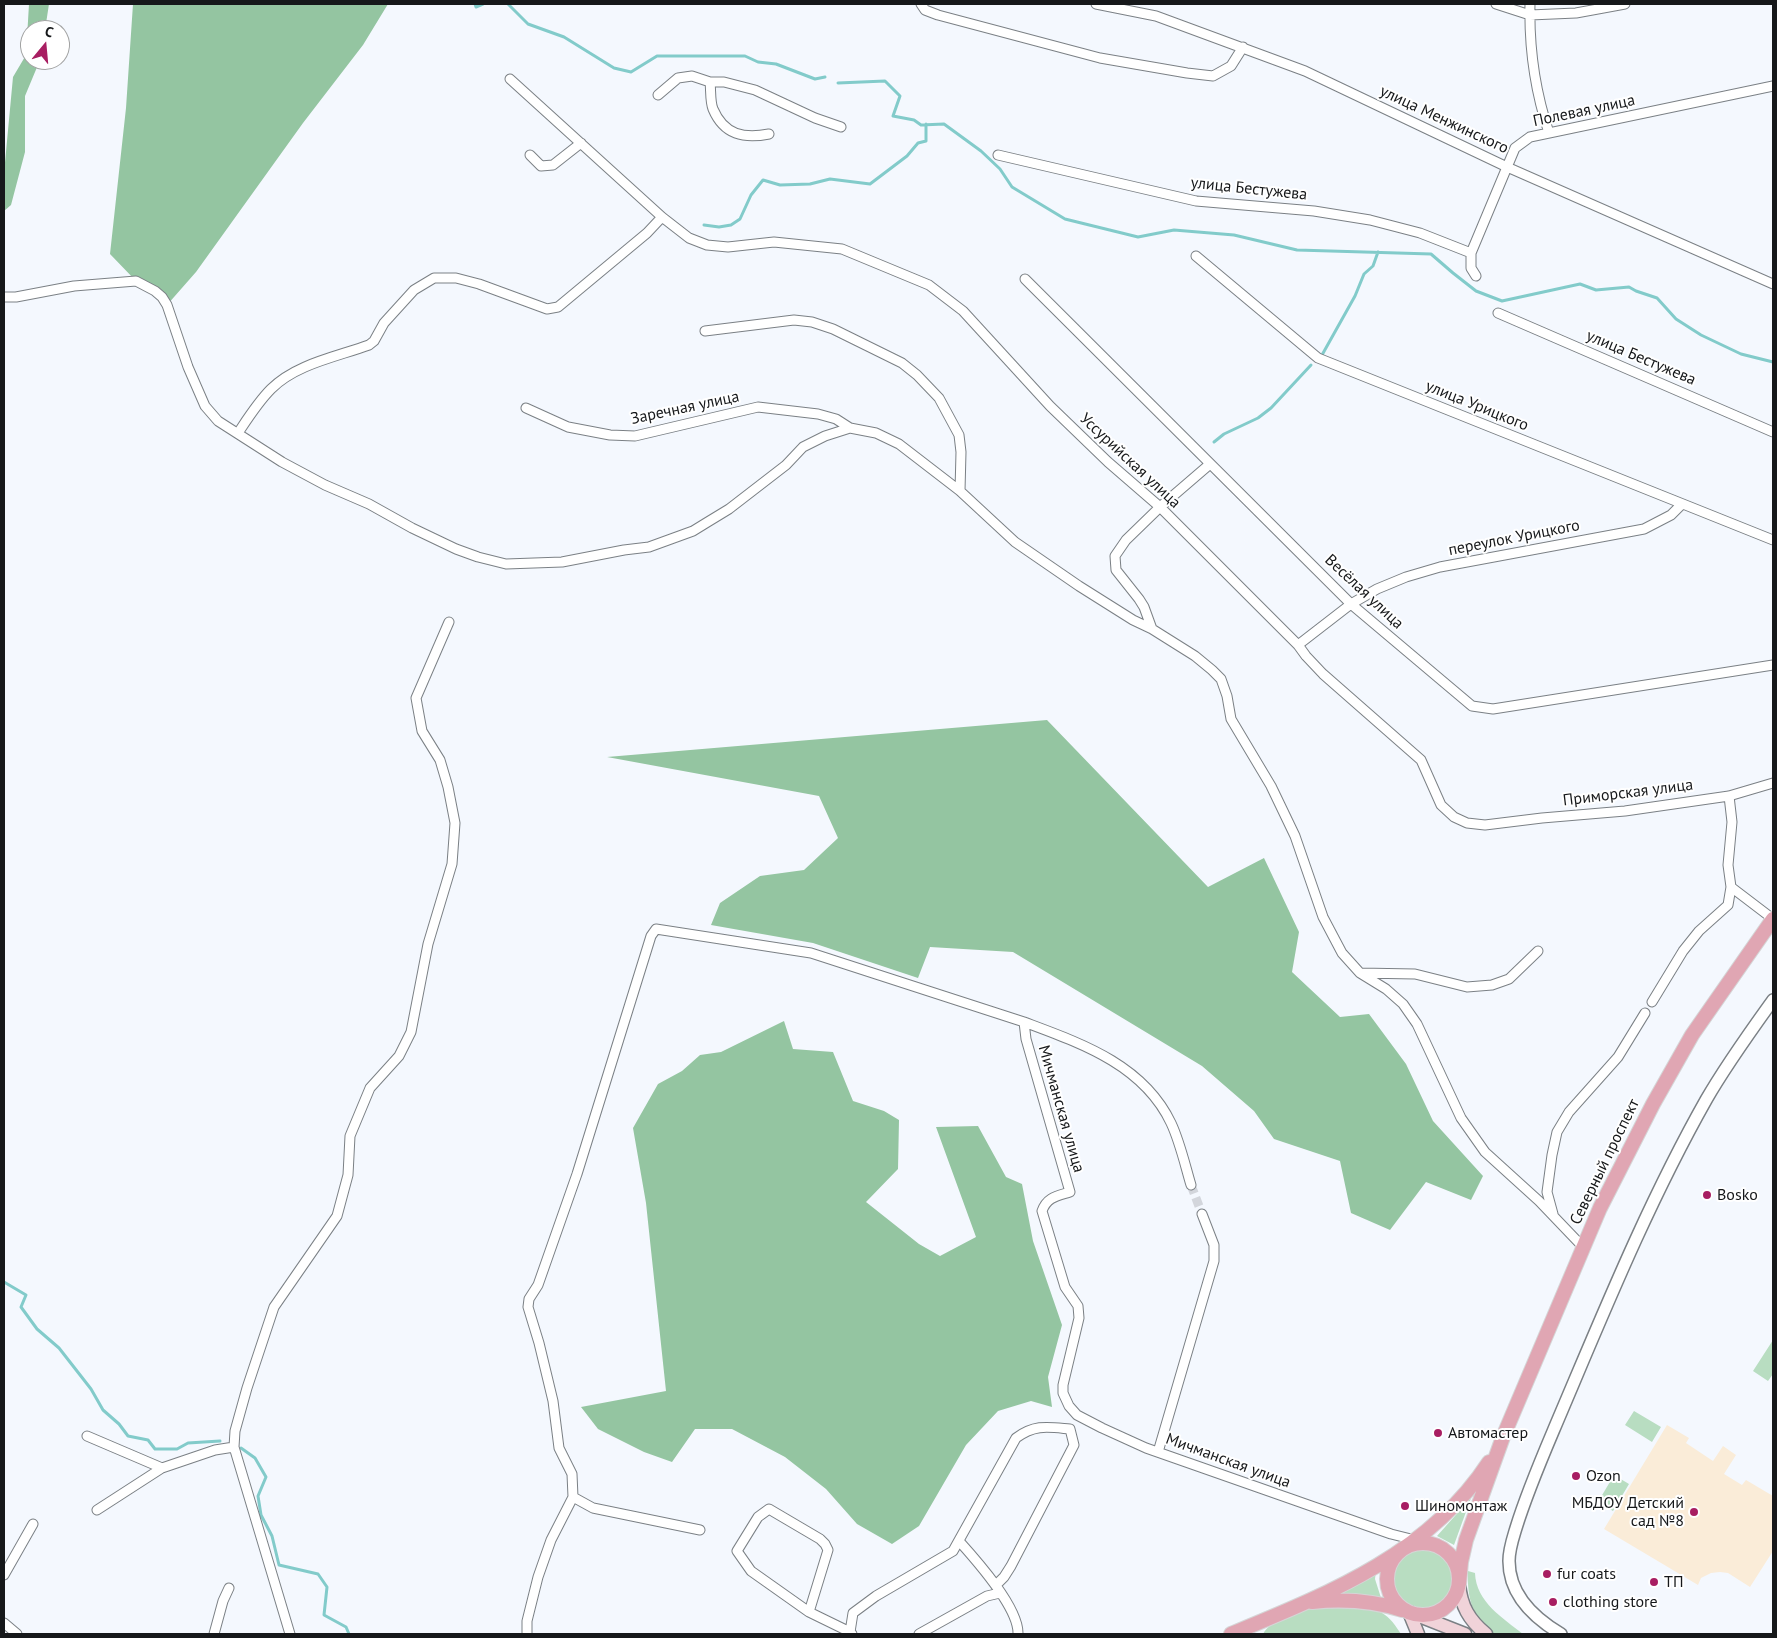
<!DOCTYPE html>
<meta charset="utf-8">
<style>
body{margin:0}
#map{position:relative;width:1777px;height:1638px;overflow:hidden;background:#f4f8fe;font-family:"PT Sans",sans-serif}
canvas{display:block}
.frame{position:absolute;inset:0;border:5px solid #16181a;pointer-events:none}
.north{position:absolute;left:20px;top:20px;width:50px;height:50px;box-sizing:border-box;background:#fff;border:1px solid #a2a3a3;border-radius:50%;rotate:17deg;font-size:14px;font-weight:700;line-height:20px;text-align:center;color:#16181a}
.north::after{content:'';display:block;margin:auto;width:18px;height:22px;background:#a81e62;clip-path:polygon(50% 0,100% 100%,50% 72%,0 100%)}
</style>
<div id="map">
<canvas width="1777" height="1638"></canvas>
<div class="frame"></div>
<div class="north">С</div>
</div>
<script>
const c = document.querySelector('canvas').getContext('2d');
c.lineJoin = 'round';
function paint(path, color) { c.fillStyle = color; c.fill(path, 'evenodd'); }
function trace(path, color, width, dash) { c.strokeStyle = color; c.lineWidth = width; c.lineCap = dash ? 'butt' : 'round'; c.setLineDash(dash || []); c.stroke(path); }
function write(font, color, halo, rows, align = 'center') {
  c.font = font + ' "PT Sans",sans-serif'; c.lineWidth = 4; c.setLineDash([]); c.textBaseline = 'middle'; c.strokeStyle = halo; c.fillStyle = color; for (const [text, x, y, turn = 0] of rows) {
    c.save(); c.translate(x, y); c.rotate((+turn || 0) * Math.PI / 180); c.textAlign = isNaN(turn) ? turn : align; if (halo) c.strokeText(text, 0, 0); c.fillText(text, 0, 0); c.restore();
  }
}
paint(new Path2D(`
 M1667,1425L1689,1438L1686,1443L1713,1461L1723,1446L1736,1455L1724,1474L1742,1485L1746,1480L1773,1496V1551L1750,1587L1728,1573L1720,1572L1711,1573L1701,1578L1698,1585L1604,1529Z`), '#faecd8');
paint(new Path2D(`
 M1773,1340V1374L1768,1381L1753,1371Z
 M1634,1411L1661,1427L1652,1442L1625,1425Z
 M1614,1475L1629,1484L1613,1511L1598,1502Z
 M1471,1498L1454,1545L1437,1536Z
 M1392 1579a30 30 0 1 1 60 0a30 30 0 1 1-60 0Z
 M1376,1571L1375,1579L1382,1601L1335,1594Z
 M1468,1571L1475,1573C1476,1602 1503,1618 1523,1634H1491C1472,1614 1467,1599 1468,1571Z
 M1348,1605C1377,1610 1385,1608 1401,1634H1263C1270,1620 1298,1611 1313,1607C1323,1604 1337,1605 1348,1605Z`), '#b8ddc1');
paint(new Path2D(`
 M29,4H49L45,30H30V60H40L25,96V152L11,205L4,211V173L13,77L26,55Z
 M133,4H388L363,45L303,123L196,272L167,305L136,281L110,254L126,108Z
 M1047,720L1208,887L1264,858L1299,932L1292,972L1340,1017L1369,1014L1406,1064L1433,1121L1483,1176L1471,1200L1426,1182L1390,1230L1351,1213L1340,1161L1274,1139L1254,1111L1202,1066L1013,952L930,947L918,978L813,943L711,925L720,903L760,876L804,870L838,838L819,796L607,757Z
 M784,1021L793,1049L833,1052L853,1101L884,1111L899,1120L898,1169L866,1202L919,1244L940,1256L976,1237L936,1127L978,1126L1006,1177L1022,1184L1033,1241L1062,1325L1048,1377L1052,1407L1031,1401L998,1411L966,1445L919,1526L892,1544L857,1524L826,1489L785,1457L732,1429H695L672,1462L644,1452L598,1429L581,1407L666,1391L646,1203L633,1128L658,1084L682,1071L700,1055L721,1052Z`), '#94c5a1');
trace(new Path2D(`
 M475,4L476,7L483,4
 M508,4L528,24L564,37L614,68L631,72L657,56H745L758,62L776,64L815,79L825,77
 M838,83L885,81L900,96L893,116L914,120L921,125L944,124L981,151L1000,169L1012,187L1065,219L1138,237L1174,230L1234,235L1297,250L1431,254L1453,273L1476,291L1502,301L1580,284L1596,290L1629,287L1636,291L1657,298L1676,319L1701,335L1741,354L1773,362
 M704,225L719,227L731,225L740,219L751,195L763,180L780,185L810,184L830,179L870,184L907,156L918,143L926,141V124
 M1322,355L1355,296L1364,274L1373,266L1378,252
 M1214,442L1224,434L1258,418L1271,408L1311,365
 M4,1282L26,1295L21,1307L37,1329L59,1348L91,1389L103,1410L119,1424L128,1436L148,1440L155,1449H177L188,1443L220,1441
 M241,1448L255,1458L266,1477L258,1496L261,1515L272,1536L279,1565L318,1574L327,1587L324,1615L346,1627L349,1634`), '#82cbca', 3);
trace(new Path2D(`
 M1191,1185L1202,1214`), '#d3d6dc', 9, [9, 4.5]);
const minor = new Path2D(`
 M921,4L925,10L938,15L1100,58L1187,73L1213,76L1231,66L1243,47
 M1096,4L1156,16L1305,71L1507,167L1773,284
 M1496,4L1530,15L1576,13L1625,4
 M1530,4C1529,47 1535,91 1549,133
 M510,79L662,217L689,238L707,245L728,247L774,242L842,249L929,285L963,311L1050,406L1108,462L1160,507L1298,645L1306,656L1323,674L1421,760L1441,805L1454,817L1467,823L1485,825L1542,818L1625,811L1729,796L1773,783
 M710,82C711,90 710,102 713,109C724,135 744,139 769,134
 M658,95L678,78L692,76L710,82H724L755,90L815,118L841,127
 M530,155L541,166L553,165L581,143
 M998,155L1196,201L1314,211L1370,220L1420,233L1471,253V268L1476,276
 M1471,253L1515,148L1530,137L1773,86
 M1196,256L1318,358L1773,540
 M1025,279L1351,604L1472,706L1493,709L1773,665
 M4,297H16L74,286L136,281L155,291L162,297L167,305L188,367L205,406L218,421L282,462L325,485L369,504L412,528L456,549L478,557L506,564L562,562L624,550L649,547L693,531L706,523L729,509L786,465L803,447L825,436L850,428L876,433L899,444L960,491L1015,542L1079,586L1133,620L1152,629
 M1498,313L1773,432
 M705,331L794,320L812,322L833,329L902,363L917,375L939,398L959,435L961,452L960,491
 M526,408L568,427L610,435L635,436L758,407L818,414L836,419L850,428
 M238,433C248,418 258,402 271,389C296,364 336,357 369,345L374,341L384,323L414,290L434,278H456L479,284L547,309L558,307L647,233L662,217
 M1210,464L1160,507L1126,540L1115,556L1116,570L1139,599L1144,607L1152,629L1195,656L1212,670L1221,679L1227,696L1231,719L1271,786L1295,836L1323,917L1342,953L1360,973L1386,989L1403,1004L1417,1024L1461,1118L1485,1152L1539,1201L1583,1247
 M1298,645L1351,604L1377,589L1406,577L1440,567L1644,529L1671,515L1681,505
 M1729,796L1732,822L1728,865L1731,887L1773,919
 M1360,973L1415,974L1467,987L1492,985L1509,979L1538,951
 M1652,1002L1683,951L1699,931L1728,905L1731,887
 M1024,1022C1080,1043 1143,1064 1171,1123C1180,1142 1185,1165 1191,1185
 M1553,1214L1547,1192L1552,1155L1557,1132L1569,1112L1618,1057L1645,1013
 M87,1436L162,1468
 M1158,1452L1214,1261V1245L1202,1214
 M573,1497L593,1508L700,1530
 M97,1510L162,1468L215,1450L234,1447
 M959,1541C977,1561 1019,1608 1018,1634
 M4,1575L33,1524
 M809,1612L828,1550L825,1544L820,1539L769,1509L758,1517L737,1551L751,1571L809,1612L850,1632
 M4,1623L17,1634
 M214,1634L223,1601L229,1588
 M290,1634L234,1447L235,1431L247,1388L274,1307L337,1216L348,1175L350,1136L370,1088L399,1056L411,1032L428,944L452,864L455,823L448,787L440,760L422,731L416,698L449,622
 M527,1634V1621L538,1577L551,1540L573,1497L572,1474L559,1448L553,1401L539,1343L528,1307L529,1299L538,1285L577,1174L651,936L656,929L811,953L1024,1022L1026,1039L1070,1192C1057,1196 1047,1197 1042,1211L1065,1287L1078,1306L1079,1318L1063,1385V1393L1069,1406L1077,1415L1102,1428L1146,1448L1391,1534L1431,1544
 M852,1634L850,1632L853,1613L876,1596L953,1551L1016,1438C1035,1424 1048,1427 1070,1429L1074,1445L1011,1566L1004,1577L996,1585
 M919,1634L987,1596L1000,1593`);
const tertiary = new Path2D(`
 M1561,1634C1534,1618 1509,1594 1509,1561C1509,1549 1513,1538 1516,1528C1528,1489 1544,1453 1560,1415C1605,1309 1649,1201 1706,1100C1726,1065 1750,1032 1773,1000`);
const secondary = new Path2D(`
 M1459,1584C1461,1606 1469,1620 1486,1634
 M1409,1612L1465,1634
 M1409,1612L1418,1634`);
const primary = new Path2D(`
 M1387 1579a36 36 0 1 1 72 0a36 36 0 1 1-72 0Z
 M1459,1584L1461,1562L1466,1540L1503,1437L1600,1208L1653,1104L1692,1035L1773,919
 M1312,1602C1342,1599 1374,1601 1402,1610
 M1231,1634C1328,1594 1429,1554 1489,1462`);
trace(minor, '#7b8085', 11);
trace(tertiary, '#7b8085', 14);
trace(secondary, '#7b8085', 15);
trace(primary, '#d5d5d6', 16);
trace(minor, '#fff', 9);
trace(tertiary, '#fff', 11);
trace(secondary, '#f0d3d9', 12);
trace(primary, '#e0a6b3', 14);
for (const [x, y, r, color] of [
 [1707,1195,5,"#a81e62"],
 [1438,1433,5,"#a81e62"],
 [1576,1476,5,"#a81e62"],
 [1405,1506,5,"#a81e62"],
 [1694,1512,5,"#a81e62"],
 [1547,1574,5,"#a81e62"],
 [1654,1582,5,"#a81e62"],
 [1553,1602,5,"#a81e62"]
]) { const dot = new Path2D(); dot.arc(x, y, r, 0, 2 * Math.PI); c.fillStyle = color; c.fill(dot); trace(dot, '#fff', 2); }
write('16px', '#16181a', '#fff', [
 ["Полевая улица",1584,111,-12],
 ["улица Менжинского",1444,120,25],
 ["улица Бестужева",1249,189,6],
 ["улица Бестужева",1641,358,23],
 ["улица Урицкого",1477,406,22],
 ["Заречная улица",685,408,-12],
 ["Уссурийская улица",1130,461,43],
 ["переулок Урицкого",1514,538,-11],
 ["Весёлая улица",1364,592,43],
 ["Приморская улица",1628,793,-7],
 ["Мичманская улица",1061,1109,74],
 ["Северный проспект",1605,1162,-64],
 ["Мичманская улица",1228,1461,20]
]);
write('16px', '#16181a', '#fff', [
 ["Bosko",1717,1195],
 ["Автомастер",1448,1433],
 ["Ozon",1586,1476],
 ["МБДОУ Детский",1684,1503,"right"],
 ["сад №8",1684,1521,"right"],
 ["Шиномонтаж",1415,1506],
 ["fur coats",1557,1574],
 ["ТП",1664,1582],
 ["clothing store",1563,1602]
], 'left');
</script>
